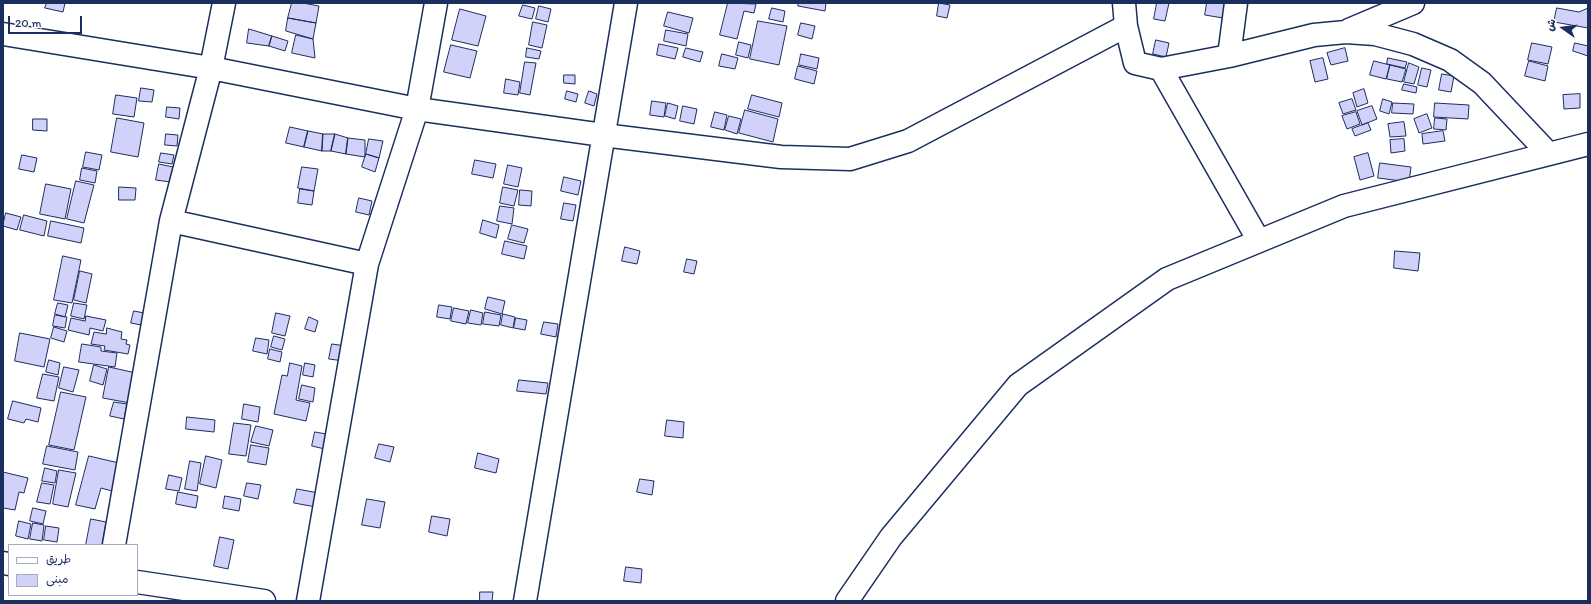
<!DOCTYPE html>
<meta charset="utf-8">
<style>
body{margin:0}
#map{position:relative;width:1591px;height:604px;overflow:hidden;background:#fff;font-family:Itim,"Playpen Sans Arabic",sans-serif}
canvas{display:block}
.frame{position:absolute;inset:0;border:4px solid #1b2f5e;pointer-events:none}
.legend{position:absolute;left:8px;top:544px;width:130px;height:52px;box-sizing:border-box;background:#fff;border:1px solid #a4acbf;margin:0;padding:5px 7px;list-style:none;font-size:12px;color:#1b2f5e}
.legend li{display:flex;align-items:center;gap:8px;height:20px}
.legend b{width:20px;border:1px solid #a4acbf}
.north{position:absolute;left:1543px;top:8px;width:40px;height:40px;-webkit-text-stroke:3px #fff;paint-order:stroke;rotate:284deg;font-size:11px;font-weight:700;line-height:16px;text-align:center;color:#1b2f5e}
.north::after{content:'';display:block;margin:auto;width:14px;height:18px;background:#1b2f5e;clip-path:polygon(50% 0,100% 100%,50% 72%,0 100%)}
.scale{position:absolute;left:8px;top:16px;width:74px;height:18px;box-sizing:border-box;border:2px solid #1b2f5e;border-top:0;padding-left:5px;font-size:12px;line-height:14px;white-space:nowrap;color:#1b2f5e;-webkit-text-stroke:3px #fff;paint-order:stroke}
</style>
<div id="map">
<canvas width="1591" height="604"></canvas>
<div class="frame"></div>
<ul class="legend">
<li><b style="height:5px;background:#fff"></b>طريق</li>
<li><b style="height:11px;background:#d1d1fa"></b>مبنى</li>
</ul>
<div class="north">ش</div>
<div class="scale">20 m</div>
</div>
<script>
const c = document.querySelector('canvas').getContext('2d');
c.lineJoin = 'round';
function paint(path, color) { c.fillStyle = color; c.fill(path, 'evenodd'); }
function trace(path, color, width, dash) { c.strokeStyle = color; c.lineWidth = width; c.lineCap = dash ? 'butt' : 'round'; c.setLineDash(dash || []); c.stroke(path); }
const building = new Path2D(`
 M47,3H65L63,12L45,8Z
 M292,3H303L319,6L316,23L288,18Z
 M728,3L756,4L754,13L744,11L737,39L720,35Z
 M799,3H826L825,11L798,6Z
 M939,3L950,5L947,18L937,16Z
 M1157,3H1169L1165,21L1154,19Z
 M1207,3H1225L1223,18L1205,15Z
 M523,5L535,8L532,19L519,16Z
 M539,6L551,9L548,22L536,19Z
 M772,8L785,11L783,22L769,19Z
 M1557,8L1579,12L1588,8V28L1554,22Z
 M460,9L486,16L478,46L452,40Z
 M668,12L693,18L689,33L664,26Z
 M288,18L316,23L313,39L286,31Z
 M758,21L787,26L779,65L750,59Z
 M533,22L547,25L542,48L529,45Z
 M801,23L815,26L812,39L798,35Z
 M249,29L272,36L269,46L247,43Z
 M666,30L688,34L686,46L664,41Z
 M296,35L313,39L315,58L292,53Z
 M272,36L288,41L285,51L269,46Z
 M1156,40L1169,43L1166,57L1153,54Z
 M739,42L751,45L748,58L736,55Z
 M1532,43L1552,47L1548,64L1528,60Z
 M1575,43L1588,46V56L1573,51Z
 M659,44L678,48L675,59L657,55Z
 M451,45L477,51L470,78L444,72Z
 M527,48L541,51L539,59L526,57Z
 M686,48L703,52L700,62L683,57Z
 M1345,48L1348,61L1331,65L1327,53Z
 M722,54L738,58L735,69L719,66Z
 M801,54L819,58L817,69L799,65Z
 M1323,58L1328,79L1315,82L1310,61Z
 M1388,58L1407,62L1405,68L1387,64Z
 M1374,61L1390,65L1386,79L1370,75Z
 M1529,61L1548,66L1545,81L1525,76Z
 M525,62L536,63L530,95L520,93Z
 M1409,63L1419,67L1414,84L1404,82Z
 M1390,65L1406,69L1402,82L1387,79Z
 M798,66L817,71L814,84L795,79Z
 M1422,68L1431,70L1427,87L1418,85Z
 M1442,74L1454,76L1451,92L1439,90Z
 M564,75H575V84L564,83Z
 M506,79L520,82L518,95L504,93Z
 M1404,84L1417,87L1416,93L1402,90Z
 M141,88L154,90L152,102L139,101Z
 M1364,89L1368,103L1357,107L1353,93Z
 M567,91L578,94L576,102L565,99Z
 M589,91L597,94L594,106L585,103Z
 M1580,94V108L1564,109L1563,95Z
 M116,95L137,98L134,117L113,114Z
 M752,95L782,103L779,117L748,109Z
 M1352,99L1356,110L1343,114L1339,103Z
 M1383,99L1392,102L1389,114L1380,111Z
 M652,101L666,103L664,117L650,115Z
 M668,103L678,106L675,119L665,116Z
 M1393,103L1414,104L1413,114L1392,113Z
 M1435,103L1469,105L1468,119L1434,117Z
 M683,106L697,109L694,124L680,121Z
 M1372,106L1377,119L1362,125L1357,111Z
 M167,107L180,108L179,119L166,117Z
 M745,110L778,119L773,142L739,133Z
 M715,112L727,115L724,130L711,127Z
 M1356,112L1360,124L1347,129L1342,116Z
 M1427,114L1432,128L1419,133L1414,119Z
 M729,116L741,119L737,134L725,130Z
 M117,118L144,123L138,157L111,152Z
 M1435,118L1447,119L1446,130L1434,129Z
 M33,119H47V131L33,130Z
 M1404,122L1406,136L1390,137L1388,124Z
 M1368,123L1371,130L1355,136L1352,129Z
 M290,127L308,131L304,147L286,143Z
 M308,131L323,134L322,151L304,147Z
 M1443,131L1445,141L1423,144L1422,134Z
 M166,134L178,135L177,146L165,145Z
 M323,134H335L331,151H322Z
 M335,134L348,138L346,154L331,151Z
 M348,138L365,140V157L346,154Z
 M369,139L383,141L379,158L366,154Z
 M1404,139L1405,151L1391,153L1390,140Z
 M86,152L102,155L99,170L83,167Z
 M161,153L174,155L172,164L159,162Z
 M1368,153L1374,176L1360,180L1354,157Z
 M366,154L379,158L375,172L362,167Z
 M22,155L37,158L34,172L19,169Z
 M475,160L496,164L493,178L472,174Z
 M1380,163L1411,167L1409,182L1378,178Z
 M159,164L173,167L170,182L156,180Z
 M508,165L522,168L518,187L504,184Z
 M302,167L318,169L314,191L298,188Z
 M82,168L97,171L95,183L80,180Z
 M564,177L581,181L578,195L561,191Z
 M76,181L94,185L84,223L67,219Z
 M46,184L71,189L65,219L40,214Z
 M119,187L136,188L135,200H119Z
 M503,187L518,190L514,206L500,203Z
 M300,189L314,191L312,205L298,203Z
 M520,190L532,191L531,206L519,205Z
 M359,198L372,201L369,215L356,212Z
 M564,203L576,205L573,221L561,219Z
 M500,206L514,208L512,224L497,221Z
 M6,213L21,217L17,230L3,226Z
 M24,215L47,221L44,236L20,230Z
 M483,220L499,225L496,238L480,233Z
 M51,221L84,228L81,243L48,236Z
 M512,225L528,229L524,243L508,239Z
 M505,241L527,246L524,259L502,254Z
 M625,247L640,251L637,264L622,261Z
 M1395,251L1420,253L1418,271L1394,268Z
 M63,256L81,260L72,303L54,300Z
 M687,259L697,261L694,274L684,272Z
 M80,271L92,274L86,303L74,300Z
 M488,297L505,301L502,314L485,309Z
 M58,303L68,305L65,317L55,314Z
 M74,303L87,305L84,319L71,316Z
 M439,305L452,307L450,319L437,317Z
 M454,308L469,311L466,324L451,321Z
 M471,310L483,313L481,325L468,323Z
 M134,311L149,314L146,326L131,323Z
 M485,312L501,315L499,326L483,324Z
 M276,313L290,316L285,336L272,333Z
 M503,314L515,317L513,328L501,325Z
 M55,315L67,317L65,328L53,326Z
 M86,316L106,320L103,331L90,328L89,335L68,330L71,318L85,321Z
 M309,317L318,321L315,332L305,329Z
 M516,318L527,320L525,330L514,328Z
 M544,322L558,324L556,337L541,334Z
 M54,327L67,331L64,342L51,338Z
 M107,328L122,332L121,339L127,340L126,344L130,345L128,354L104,350L105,346L91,344L94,332L106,334Z
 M20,333L50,339L44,367L15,361Z
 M274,336L285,339L282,350L271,347Z
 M256,338L269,340L267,354L253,351Z
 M82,344L101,347V351L117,353L115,367L79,362Z
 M332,344L346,346L344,361L329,359Z
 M270,349L282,352L280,362L268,359Z
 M49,360L60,363L58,375L46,372Z
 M290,363L302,366L296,400L310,403L306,421L274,414L282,375L287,376Z
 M305,363L315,365L313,377L303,375Z
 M94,365L107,369L103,385L90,381Z
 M64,367L79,370L73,392L59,388Z
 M109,367L136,373L130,403L103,398Z
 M43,374L59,377L54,401L37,398Z
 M519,380L548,383L546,394L517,391Z
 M302,385L315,388L313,402L299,399Z
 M61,392L86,397L74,450L49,445Z
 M13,401L41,408L38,422L26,419L24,423L8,419Z
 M114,402L127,404L124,419L110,416Z
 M244,404L260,407L258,422L242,419Z
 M187,417L215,420L214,432L186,429Z
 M667,420L684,422L683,438L665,436Z
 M234,423L251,425L246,456L229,454Z
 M256,426L273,430L269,446L251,442Z
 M315,432L332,435L329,450L312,446Z
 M379,444L394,447L390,462L375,458Z
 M251,445L269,448L266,465L248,462Z
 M47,446L78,452L75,470L43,464Z
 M478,453L499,459L496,473L475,468Z
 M89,456L119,463L112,491L101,488L95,509L76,505Z
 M206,456L222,460L216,488L200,484Z
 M190,461L201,463L197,491L185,489Z
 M45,468L57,471L55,483L42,481Z
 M59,470L76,473L68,507L53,504Z
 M3,472L28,478L24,493L19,492L15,510L3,508Z
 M169,475L182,478L179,491L166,489Z
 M640,479L654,481L652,495L637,492Z
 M42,483L54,485L50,504L37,502Z
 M247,483L261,485L258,499L244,496Z
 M297,489L319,493L316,507L294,503Z
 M178,492L198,496L196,508L176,504Z
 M225,496L241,499L239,511L223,508Z
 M367,499L385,502L380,528L362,525Z
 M33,508L46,511L43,524L30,521Z
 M432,516L450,519L447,536L429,532Z
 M91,519L106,522L102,545H86Z
 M19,521L31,524L28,539L16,536Z
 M33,523L44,525L42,541L30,539Z
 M46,526L59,528L57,542L44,540Z
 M220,537L234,540L228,569L214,566Z
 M626,567L642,569L641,583L624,581Z
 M480,592H493L492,601H480Z`);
paint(building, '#d1d1fa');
trace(building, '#1b2f5e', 1);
const minor = new Path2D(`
 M1124,3L1126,26L1135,63L1161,69L1259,241
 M1349,30L1413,3
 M3,34L211,68L417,109L603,135L781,157L850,159L908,141L1126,26
 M1229,56L1236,3
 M1161,69L1229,56L1314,35L1346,32L1375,34L1413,44L1450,60L1482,83L1548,153
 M171,221L367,264
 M114,545L171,221L211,68L224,3
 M3,563L9,564
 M137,582L264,601
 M308,601L367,264L417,109L436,3
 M525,601L626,3
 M847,601L891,537L1018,385L1167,279L1344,206L1588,144`);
trace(minor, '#1b2f5e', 25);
trace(minor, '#fff', 22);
</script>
